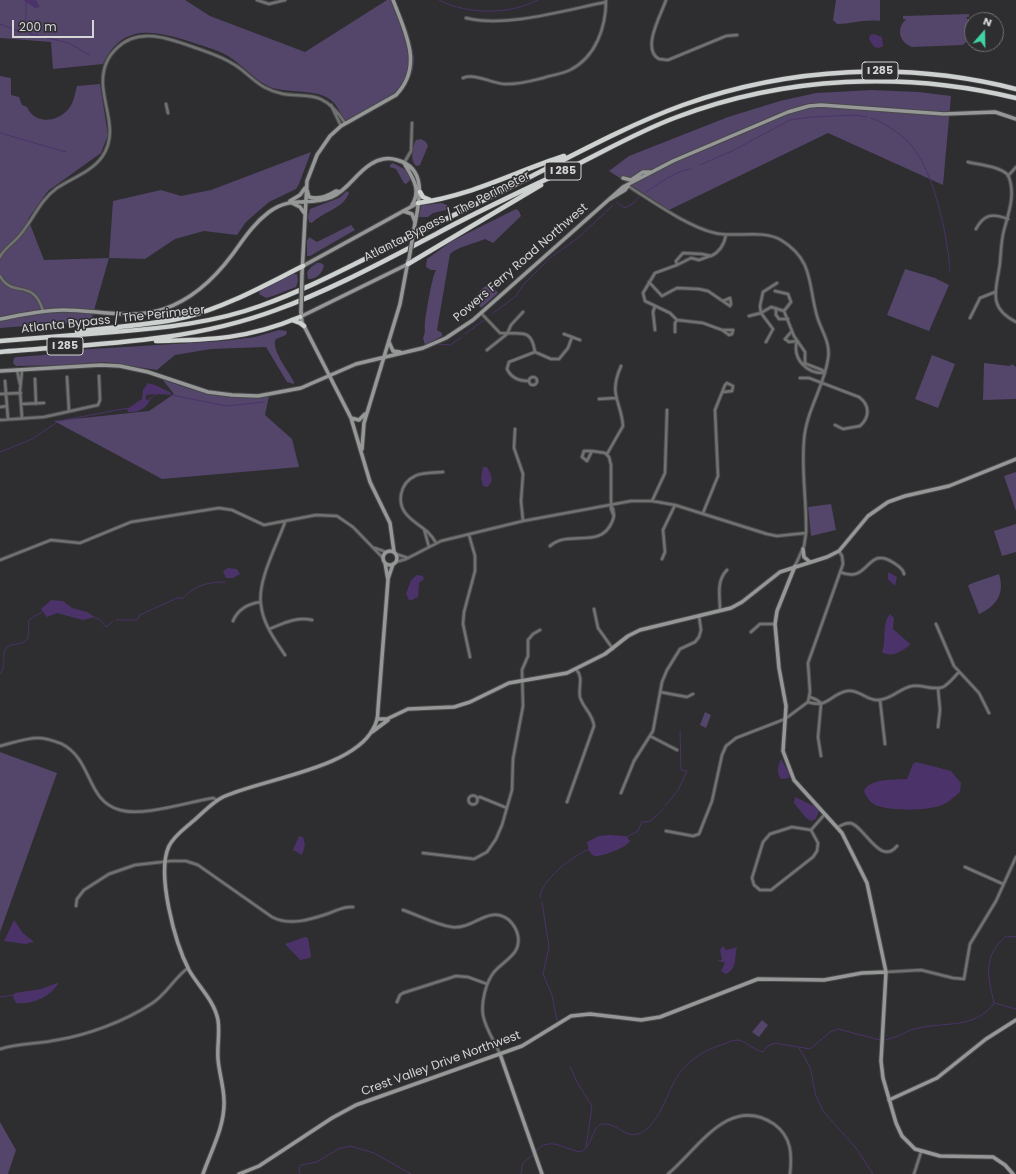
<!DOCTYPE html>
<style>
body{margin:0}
#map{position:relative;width:1016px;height:1174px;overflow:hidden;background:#2e2d2f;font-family:Poppins,sans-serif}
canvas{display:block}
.north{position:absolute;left:964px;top:12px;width:40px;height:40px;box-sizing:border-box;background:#2e2d2f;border:1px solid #717072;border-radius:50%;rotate:20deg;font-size:11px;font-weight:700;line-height:16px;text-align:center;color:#d5d5d6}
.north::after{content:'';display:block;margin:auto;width:14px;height:18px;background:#40d4a2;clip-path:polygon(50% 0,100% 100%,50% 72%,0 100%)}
.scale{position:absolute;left:12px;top:20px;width:82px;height:18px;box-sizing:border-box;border:2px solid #d5d5d6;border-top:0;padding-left:5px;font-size:12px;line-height:14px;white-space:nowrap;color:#d5d5d6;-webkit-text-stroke:3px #2e2d2f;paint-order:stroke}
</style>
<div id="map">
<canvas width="1016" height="1174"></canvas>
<div class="north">N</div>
<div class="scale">200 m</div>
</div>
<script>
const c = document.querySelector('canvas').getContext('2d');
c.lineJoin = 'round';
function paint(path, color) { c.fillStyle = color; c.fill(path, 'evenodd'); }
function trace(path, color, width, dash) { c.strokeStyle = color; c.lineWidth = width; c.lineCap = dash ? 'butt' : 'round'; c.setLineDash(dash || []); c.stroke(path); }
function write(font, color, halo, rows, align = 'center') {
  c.font = font + ' Poppins,sans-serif'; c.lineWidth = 3; c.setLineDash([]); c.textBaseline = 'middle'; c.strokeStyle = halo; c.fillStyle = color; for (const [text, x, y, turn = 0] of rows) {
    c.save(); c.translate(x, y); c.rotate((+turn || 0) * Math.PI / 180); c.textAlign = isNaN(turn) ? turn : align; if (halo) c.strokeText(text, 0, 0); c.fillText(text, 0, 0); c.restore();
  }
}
paint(new Path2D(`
 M0,0H185L210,16L305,52L387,0H395C401,17 410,35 413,52C421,92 373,110 345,122C341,115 338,106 332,101C318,88 288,94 270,87C254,80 243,65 228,56C216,49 202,46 188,41C152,30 122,24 103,64L53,69L51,42L0,38Z
 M836,0H880V21C863,19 853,24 837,24L833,20Z
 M969,14V17H966L972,26V36L963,45L912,47C899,42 896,29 906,19H903V16Z
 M0,76L11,78V95L19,97L22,105L27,107C35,126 60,122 70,107C74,101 75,93 77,86L100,84L108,135L101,153L48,191L28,219L44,260L109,258L113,201L161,190L181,196L211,190L311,152L299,184L296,189L269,202L246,222L237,235L204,231L175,239L145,259L109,258L91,321L0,328Z
 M872,90L919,92L951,96L943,185L828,133L669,210L609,171L629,156L728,117L780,101L816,93Z
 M421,139L426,142L428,146L420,165L416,166C410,161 412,146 416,140Z
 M393,163L406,170L410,176V180L406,184L404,183L396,169L390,167V165Z
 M347,191L349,193C343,209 324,211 312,223L309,222L308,216L310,209L339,198Z
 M442,203L449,206L446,210L433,213L428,217H419L421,206L423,205Z
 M516,209L519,211L521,216L493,243L485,239C474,244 459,246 450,254L437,330L442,333V336L425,345L423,338C426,332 424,328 425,322C426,313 432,276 436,270H431L426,267L427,259L452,241Z
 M351,225L355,230L310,256H307V241L309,237L317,242Z
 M317,263H321L324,265C323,273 316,280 308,279L307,272L311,267Z
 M905,269L935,278L949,285L929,331L887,315Z
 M291,274H297L298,281L296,287L273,296L266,298L259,294L260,290Z
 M491,284L498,293L481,308L474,298L484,287Z
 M279,330L287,331L286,335L276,339C270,348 289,372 294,382V384L287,382L266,347L211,349L175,355L157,370L103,362L75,365L16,366L13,363L14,358L17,357L43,355L75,350L223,341L255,337Z
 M932,355L955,364L938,408L915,399Z
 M984,363L1010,366L1012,364L1016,367V399L983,400Z
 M162,379C197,393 231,401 269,396L265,415L292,439L299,467L162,479L54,421L149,411L174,394Z
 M1016,472V511L1004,476Z
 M831,504L836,530L811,536L808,507Z
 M1016,524V552L1002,556L994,531Z
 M999,574C1005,593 997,606 979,614L968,586L970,584Z
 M705,712L711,715L706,728L700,725Z
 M0,752L57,773L0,932Z
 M762,1020L768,1025L759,1037L752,1032Z
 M0,1122L16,1150L8,1174H0Z`), '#54456a');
paint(new Path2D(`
 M23,0H36L40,7L35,8Z
 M874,34L882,37L883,46L879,48L874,47L869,39L870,35Z
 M148,383L155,385L172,393C163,396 155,393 146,395V400H150C146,409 137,413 128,412L127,409L142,399L143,390Z
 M483,467H487C491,474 495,482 487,487L483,486L481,478Z
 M228,568L237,569L240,574L233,578H226L223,571Z
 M888,572L897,577L895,586L888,579Z
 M417,575L423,576L424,579L419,583L418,597L412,600H409L406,594L411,580Z
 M51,600L63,601L72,608L87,612L95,617L83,620L57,613L47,617L41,609Z
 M890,614L894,618L893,629L910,644L909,646C900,652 892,658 882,652C887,640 881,625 890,614Z
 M781,759L790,775L789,778L781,779C776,773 778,766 781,759Z
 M916,762L951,771L961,783L960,792C954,797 949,802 942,805C928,811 893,811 878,806C871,804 866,797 864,791C869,778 895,780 907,779L913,764Z
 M795,797L818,808L819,811L816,819L811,821L806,818L794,803Z
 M609,835L626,836L630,841C626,848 601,857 594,856L589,851L587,842L599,836Z
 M299,836L303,837L305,845L302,855L293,850Z
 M14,920L23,933L34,942L25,944L4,941Z
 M305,937L308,938L311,956L310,958L300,960L285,944Z
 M723,946L726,950L737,947C734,957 738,968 726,974L721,971L725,963L717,960H722L720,950Z
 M57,983L58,984C49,998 31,1005 16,1003L13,997L15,993L41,989Z`), '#4b336a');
trace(new Path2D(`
 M439,0C468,15 509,15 538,0
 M0,24L18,31C28,24 26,14 26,2
 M22,28L31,34L69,43L89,55
 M871,118C887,124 905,136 915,150C932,174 943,218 947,246C949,255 949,262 950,271
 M0,133L66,152
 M700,165L734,150L790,120L810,117L855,115L867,117
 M646,192C660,183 675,171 691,169
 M616,202L625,208L634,203L639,197
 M492,314L516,296L524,284L550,258L579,237L613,205
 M465,334L484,320
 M438,344L450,345L462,337
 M166,394L227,406L264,402
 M148,400L157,394
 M0,452L32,439L59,421L128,408
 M95,618L99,619L106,627L113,621
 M116,620H137L140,615L177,598H183C195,585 209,582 225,582
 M0,674C8,664 1,659 5,650C10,641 21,647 27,639C31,634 27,626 29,620L42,612
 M665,806L678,790L687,771L681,770L680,731
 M627,837L638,831L642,822L651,821L663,809
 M540,898C540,880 574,855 589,849
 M542,902L549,947L543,974L552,995L557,1021
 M0,997L14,995
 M994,1003L1016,1009
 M883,1040C896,1039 905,1031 918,1028C944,1022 976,1029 994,1003C988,976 982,958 1006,936L1016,937
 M799,1048L810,1067L816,1096L823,1111L856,1148L873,1174
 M570,1066L577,1082L592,1106L586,1148
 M536,1151C549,1135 565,1150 581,1152C593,1145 591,1130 601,1124C616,1122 625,1138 638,1134C659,1127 667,1091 679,1074C689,1060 702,1052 718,1046C725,1044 731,1040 738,1040C746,1041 753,1050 763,1052L768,1046L775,1043L810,1049L830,1032L838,1029L880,1040
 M300,1174L299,1169L301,1165L317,1162L338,1149L350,1146L374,1153L411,1174
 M521,1174L523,1163L534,1154`), '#4b336a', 1);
const street = new Path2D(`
 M257,0L269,4L285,0
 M666,0C661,15 641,49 659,59L668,60L726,36L737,35
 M466,18C506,28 566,10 606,2
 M463,78C475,73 491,83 504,84C518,85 531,81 543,78C552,75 562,74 570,70C596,57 606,27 606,0
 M166,104L168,113
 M331,105L341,126
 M968,162C980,165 999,166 1008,175C1016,193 1009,212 1004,230C1001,241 1001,252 1000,263C997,288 986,307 1016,322
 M404,163L411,151L412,123
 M1008,176L1016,167
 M628,186C652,201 688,227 715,233C736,238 762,229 781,240C814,260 808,285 817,316C821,331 831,342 828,359C824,387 806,411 804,440C801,471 807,502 806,533L804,546L795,566
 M976,229C984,214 992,213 1008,219
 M0,257C4,248 14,243 20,235C33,220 40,200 57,188C72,178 91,172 102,157C118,134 105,111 103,86C102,72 106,58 117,48C139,26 171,39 196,48C210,53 223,57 235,65C245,71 253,81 264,87C298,106 317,79 345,123
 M677,265L691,258L699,260L710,256
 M0,276C13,299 33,277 43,311
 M649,282L662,296L677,288L699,289L708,291L730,306L731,304L730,298L723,301
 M777,283L763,292L760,306L761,313L771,307L784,311L794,336L805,352V363
 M775,291L788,294L791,302L784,311
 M655,306L653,312L655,330
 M776,308V315L779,319H788
 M481,313L500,333C521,335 531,327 535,352
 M749,316L761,313L773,329L766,342
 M970,318L980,298L995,292
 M722,330L729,335L732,334L733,330H722L703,323L677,320L670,313L645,301L643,293L655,273L677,265L676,261L683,253L702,254L711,256C720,252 724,245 726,235
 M792,331L785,339L789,342L797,341
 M675,332V323L677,320
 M564,334L580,340
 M797,341C792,359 807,374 825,373
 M487,350L507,334L511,325L523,312
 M804,363L822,370L825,373
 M17,370L20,384
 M22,370L20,391L22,418
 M67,377L69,411
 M529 381a4 4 0 1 1 8 0a4 4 0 1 1-8 0Z
 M800,378H809L859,397C870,405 870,417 860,426L843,429L835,425
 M35,379L36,404
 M5,381L8,419
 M529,381C519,381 511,378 507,369L509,362L535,352L551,359H559L568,348L572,337
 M0,394L21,393
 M599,399L616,398
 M21,404L44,403
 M0,407L7,406
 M0,420L44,417L98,405L100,400L99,376
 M515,429L514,448L523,474L521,501L523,521
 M584,451H592L587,461L582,457Z
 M592,451L605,453L609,457L611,465V509L614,516
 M607,454L623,426C621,400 608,396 621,366
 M652,501L665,473L667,410
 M703,513L718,476L715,410L725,385L727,383L733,386L732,391L723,392
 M424,529L429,547
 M469,535L475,556V571L464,612L463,624L470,657
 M436,543C428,528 418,527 407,515C396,503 400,483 415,476C423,472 434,473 443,472
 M550,546C569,529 600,550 612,522C615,516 614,510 611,504
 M375,548L386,552
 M396,554L408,558
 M662,559L665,552L663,530L675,505
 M0,560L51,540L80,543L131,522L219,508L232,510L264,525L316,515L337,516L353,527L383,558
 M396,562L406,559L441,541L523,521L631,501H652L675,505L767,534L777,536L806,533
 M840,572C870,585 866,544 894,563C898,566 903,568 904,574
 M594,609L598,628L613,649
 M720,610C720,596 716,581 727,570
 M233,621C238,609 247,604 260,602
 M936,624L954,666L979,693L989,713
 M269,629C282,624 297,616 312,620
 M751,632L760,624H775
 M285,655C275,640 263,624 261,605C257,581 277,545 285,522
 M660,692L687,697L693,694
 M810,697L817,700L821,703
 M880,700L885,744
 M808,702C828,709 830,694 847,691C859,689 867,701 878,700C891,700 900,688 912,686C922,684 933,691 943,687C949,684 954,677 959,672
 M821,704L818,737L821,756
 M938,727L940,710L938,688
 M650,736L677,750
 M0,746C12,743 26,738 38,738C47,738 54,741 62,744C93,760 86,801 120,810C143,817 188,802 213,798L217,800
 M621,793L634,761L653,731L662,682L667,670L680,649L695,642L699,637L701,630L699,616
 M468.5 800a4.5 4.5 0 1 1 9 0a4.5 4.5 0 1 1-9 0Z
 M477,798L480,797L507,808
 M567,802L594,726C593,714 583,708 580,697C578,687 584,678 576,669
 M792,827L811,830L818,843L817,851L813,857L771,890H760L754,885L752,878L763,842L770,834Z
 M838,827C842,825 845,823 850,823C864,825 880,867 897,846
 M811,830L825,814
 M666,831L693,836L699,834L712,801L722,755L726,746L736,738L785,719L808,702L810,692L808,663L843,564L842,556L839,551
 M423,853L474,859L487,852L496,839L502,825L512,790L513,759L523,706L522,670L528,656V640L533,634L540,630
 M965,867L1003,884
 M76,906L77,899L84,890L109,874L135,865L171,861H186L198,865L272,917C289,926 309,920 327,914C336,911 343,906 353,907
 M403,910C418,915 436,925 452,927C473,930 489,904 509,920C513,924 517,930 518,936C521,955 504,960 494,972C486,982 481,1002 483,1015C485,1028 495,1042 500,1054
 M886,972L921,970L953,978L964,979L970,944L996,901L1016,857
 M397,1002L400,995L403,993L456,976L468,977L487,984
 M0,1049C19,1043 38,1044 57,1040C88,1035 125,1021 151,1004C166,995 174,978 188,968
 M668,1174C698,1149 729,1094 774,1124C792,1137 792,1155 790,1174
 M914,1174L921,1152`);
const secondary = new Path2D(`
 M404,163C412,177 422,189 412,205
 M623,178L631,180L643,172H650
 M307,190L309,197C318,200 328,196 336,191L340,192
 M610,199L625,190L628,186
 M290,201L300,195L305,188
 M290,202L300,207L305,214
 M403,211L412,214L415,222
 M303,266L418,203
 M302,274L307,181L317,155L330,136L341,126L396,95C424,66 405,32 393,0
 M301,312L302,322L351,418L370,482L390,523L394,552
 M300,317L408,264
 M0,319C21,315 42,310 63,310C97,310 131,320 164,309C193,299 214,279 232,255C243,240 253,224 269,212C292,195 308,207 332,197C348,190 356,173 371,164C378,159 388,157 397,160C427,168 420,199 415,223
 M389,342L393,351L400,352
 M0,371L101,365L120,366L148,372L208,392L232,395L258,396L301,388L356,364L423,348L446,338L473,320L623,187L673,161L788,112L809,106L821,105L944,114L995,112L1016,119
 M351,418L359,420L365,414
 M362,449L364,423L400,304L408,261
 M803,549L804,557L810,562
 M383 558a7 7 0 1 1 14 0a7 7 0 1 1-14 0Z
 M795,566L777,611L775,624L779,668L786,706L783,751L794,780L842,833L867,883L886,972L881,1061L883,1078L896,1123L902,1136L915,1149L940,1156L993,1157L1005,1165L1013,1174
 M388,579L393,564
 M377,719H387L408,709L454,707L470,702L509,683L567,673L605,654L628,636L640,630L731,608L742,602L780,572L827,557L839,551L868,516L888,502L905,496L949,486L1016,459
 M372,732L388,720
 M500,1054L542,1174
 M889,1100L937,1078L986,1039L1016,1020
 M203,1174C211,1151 225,1126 224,1101C224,1087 219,1073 218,1059C217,1046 220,1033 218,1020C214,1000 198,986 189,970C175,943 156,874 169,846C174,836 184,829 192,822C202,814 211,803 223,797C262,779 352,769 373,729C377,723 378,716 378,709L388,580L385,563
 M239,1174L259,1166L332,1118L356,1105L522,1046L571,1016L590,1014L641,1020L660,1017L758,979L824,980L862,973L886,972`);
const highway = new Path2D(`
 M420,192L423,197L430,200
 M418,203C471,196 514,172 564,156
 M408,264L541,185
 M292,320L300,323L304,326
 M77,332C113,326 150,326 186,317C226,307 265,285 303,266
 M0,341C38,338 75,335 113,332C163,328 213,323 260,306C308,289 352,265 397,243C442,221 487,199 532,176C581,151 631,124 683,105C790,67 906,61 1016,89
 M156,341C212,340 247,339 300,317
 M0,352C92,344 188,343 276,310C331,290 384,261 436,234C478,211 522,191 566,170C603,152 639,131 677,117C786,76 904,71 1016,98`);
trace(street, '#49484a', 4.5);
trace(secondary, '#49484a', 5.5);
trace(highway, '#49484a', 6);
trace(street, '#707271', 2.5);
trace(secondary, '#959897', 3.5);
trace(highway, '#cdd1cf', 4.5);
const secondaryBridge = new Path2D(`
 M409,259L415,223
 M301,312L302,274`);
trace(secondaryBridge, '#49484a', 5.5, []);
trace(secondaryBridge, '#959897', 3.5);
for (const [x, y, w] of [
 [880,71,36],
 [563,171,36],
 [65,346,36]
]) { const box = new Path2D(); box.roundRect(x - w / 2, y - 9, w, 18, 3); c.fillStyle = '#2e2d2f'; c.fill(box); trace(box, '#d5d5d6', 1); }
write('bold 11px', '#d5d5d6', null, [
 ["I 285",880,71],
 ["I 285",563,171],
 ["I 285",65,346]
]);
write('12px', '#d5d5d6', '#2e2d2f', [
 ["Atlanta Bypass / The Perimeter",447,217,-27],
 ["Powers Ferry Road Northwest",521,263,-41],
 ["Atlanta Bypass / The Perimeter",113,320,-6],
 ["Crest Valley Drive Northwest",441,1064,-20]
]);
</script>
